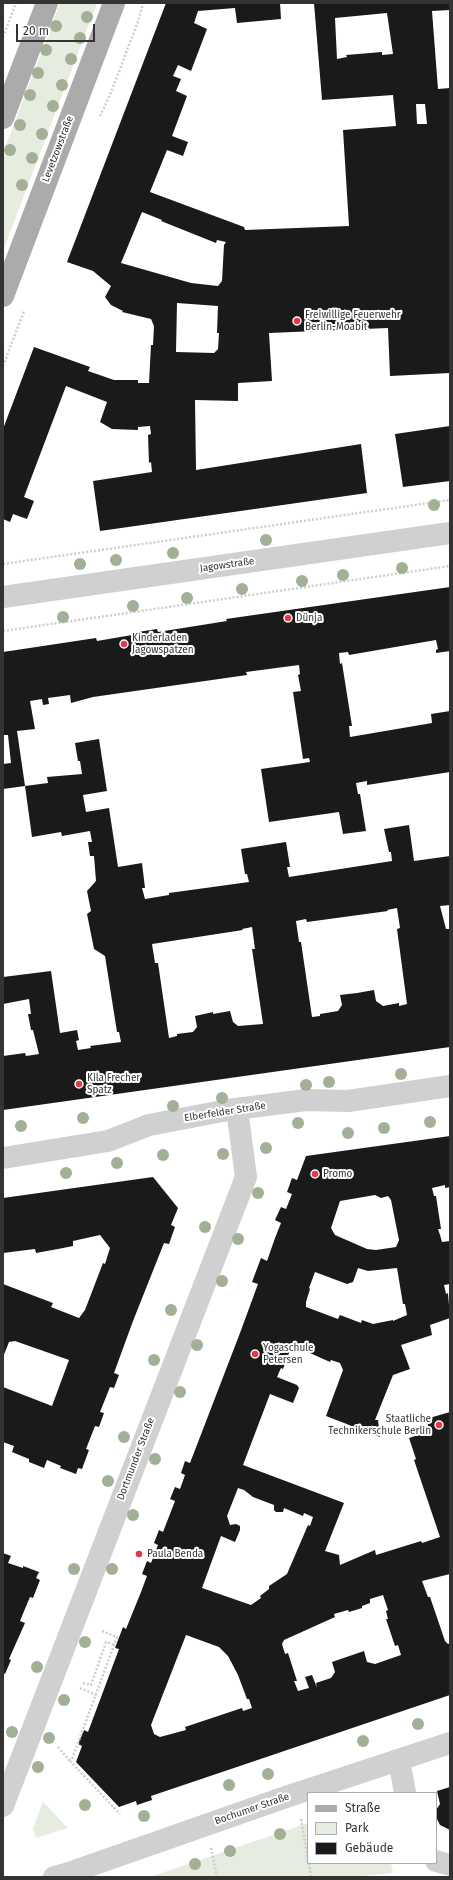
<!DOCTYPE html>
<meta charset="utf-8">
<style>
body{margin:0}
#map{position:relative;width:453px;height:1880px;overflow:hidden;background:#fff;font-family:"Fira Sans",sans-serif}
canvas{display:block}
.frame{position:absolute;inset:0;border:4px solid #333;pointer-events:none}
.legend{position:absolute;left:307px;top:1792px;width:130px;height:72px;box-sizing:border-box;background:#fff;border:1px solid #adadad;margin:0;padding:5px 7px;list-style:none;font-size:12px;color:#333}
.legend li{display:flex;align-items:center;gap:8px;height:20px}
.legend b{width:20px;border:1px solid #adadad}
.scale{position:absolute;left:16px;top:24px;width:79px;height:18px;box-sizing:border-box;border:2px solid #333;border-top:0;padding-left:5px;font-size:12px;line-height:14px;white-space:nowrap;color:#333;-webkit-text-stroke:3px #fff;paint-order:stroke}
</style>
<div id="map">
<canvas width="453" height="1880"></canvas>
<div class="frame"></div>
<ul class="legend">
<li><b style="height:5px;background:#ababab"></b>Straße</li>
<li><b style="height:11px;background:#e6ecdf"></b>Park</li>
<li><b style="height:11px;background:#1a1a1a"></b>Gebäude</li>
</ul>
<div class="scale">20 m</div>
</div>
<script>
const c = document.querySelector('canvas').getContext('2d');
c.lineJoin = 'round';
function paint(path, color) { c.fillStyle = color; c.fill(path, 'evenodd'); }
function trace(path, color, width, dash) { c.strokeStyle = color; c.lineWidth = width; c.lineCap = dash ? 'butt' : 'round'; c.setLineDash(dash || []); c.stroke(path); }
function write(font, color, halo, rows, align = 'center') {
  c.font = font + ' "Fira Sans",sans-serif'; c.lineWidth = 4; c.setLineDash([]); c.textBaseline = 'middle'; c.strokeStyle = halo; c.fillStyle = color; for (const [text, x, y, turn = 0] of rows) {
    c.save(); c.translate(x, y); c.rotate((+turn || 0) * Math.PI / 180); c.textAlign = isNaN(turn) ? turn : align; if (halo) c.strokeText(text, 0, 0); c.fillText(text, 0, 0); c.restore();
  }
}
paint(new Path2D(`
 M60,3H97L3,251V153Z
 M43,1802L68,1828L36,1838L33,1829Z
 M308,1823V1863H391L393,1873L352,1877H150Z`), '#e6ecdf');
paint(new Path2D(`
 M166,3H280L281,19L237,23L235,8L198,11L194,23L207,29L191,71L178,65L173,76L181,79L176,91L187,96L172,136L188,142L183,156L167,150L150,192L244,227L245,230L349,226L343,130L396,126L393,95L322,100L314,3H450V10L432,11L438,89L450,88V373L390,376L388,328L269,333L272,381L238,383V401L195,400L196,470L361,444L367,493L100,531L93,481L152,472L151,462L149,463L148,435L151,434L150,426L138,427V430L112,429L100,422L107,402L66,386L24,497L34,501L27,519L13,514L10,522L3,519V429L34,347L90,367L88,371L114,380H138V383H149L151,345H153L154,326L151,319L122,312L123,311L111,305L105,297L111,286L93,271L67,262ZM387,13L393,54L382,55V52L346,55L347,57L337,59L335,18ZM416,104H425L427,124H417ZM142,212L162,220L161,221L216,243L217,240L226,242L224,245L222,281L218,286L191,283L121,263ZM177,303L218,306L217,333H219L218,349L214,353L176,352Z
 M450,426V481L403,487L395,434Z
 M450,587V651L436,653V650L438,649L436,640L349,655L348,652L339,653L340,664L342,663L352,726H349L350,737L432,723L431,714L450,711V772L367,785V781L356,783L358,794H360L366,831L343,834L339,812L269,822L261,769L310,762L309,758L303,759L293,692L301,691L298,675L300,674L299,665L246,672L247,675L93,697L71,703L70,695L48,698L49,704L43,705L42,699L30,701L35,729L17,731L25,786L3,789V764L11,763L8,735H3V652L96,638L97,641L132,635V633L157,629L158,632L227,621L226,619Z
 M99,739L107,791L83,795L86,812L109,808L118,867L142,863L145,888H142L145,899L169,895V893L249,882L247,874H245L241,849L286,842L290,867H287L289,877L392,861L391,852H389L384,829L409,825L414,861L450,856V905L440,906L446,929H449L450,937V1047L3,1110V1056L25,1053L26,1056L39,1054L33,1030H31L28,1014H31L29,999L3,1004V977L51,971L60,1033L77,1030L79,1040L76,1041L78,1050L91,1048L90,1046L121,1042L119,1032H117L105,956L94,949L87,914L91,911L87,891L96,881L94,856H90L88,842H92L90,831L62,836L61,832L32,837L25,786L48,783L47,777L82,774L80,761H78L75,743ZM397,908L400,928L397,929L407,1004L399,1006V1003L383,1006L376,1001L374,990L357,993L340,995L342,1005L338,1011L320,1014V1016L312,1017L301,942H299L296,921L306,919L307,922L388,911L387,910ZM252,927L255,949H252L263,1024L238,1026L233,1022L230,1011L213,1014V1012L195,1016L197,1027L193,1032L177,1034V1036L169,1038L158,963H155L152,944L243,930L242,929Z
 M450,1136V1187L445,1188V1185L432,1188L434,1196H436L441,1229H438L440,1235L442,1242L450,1241V1284L444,1285L446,1294L448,1293L450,1318L430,1325L432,1335L401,1345L410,1369L393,1375L375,1420H378L380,1437L326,1416L343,1370L340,1363L331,1360L330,1362L292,1345L283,1369L281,1368L277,1377L297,1385L299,1388L293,1403L270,1394L243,1465L344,1503L325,1551L339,1555L340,1565L375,1550L376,1555L421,1541L422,1543L440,1537L414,1460L416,1459L409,1438L430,1431L426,1419L450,1412V1574L422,1581L428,1597H430L445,1641L448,1644L450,1643V1695L151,1796L152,1800L137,1805L136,1801L119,1807L76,1762L82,1746L78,1744L84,1730L88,1732L119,1649L115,1648L123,1627L126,1629L141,1592L147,1576L142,1574L147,1561L151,1563L158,1545L154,1543L159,1530L163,1532L175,1501L170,1499L175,1487L180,1489L185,1475L181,1473L185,1461L190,1463L240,1333L258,1284L252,1282L261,1258L267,1261L275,1238L281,1223L275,1220L281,1207L286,1209L292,1194L287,1192L292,1178L297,1180L306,1156ZM375,1195L381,1198L388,1196L391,1200L399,1240L396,1247L376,1250L367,1249L335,1235L331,1228L340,1201ZM358,1268L368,1271L397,1268L403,1304H405L407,1315L393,1321V1320L373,1324L362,1320L361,1323L340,1315L338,1319L306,1307V1302L310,1289L309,1288L315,1272L347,1284L353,1282ZM238,1488L244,1490L253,1497L274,1505V1510L276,1512H283L284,1508L303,1516L304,1513L313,1517L310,1526L308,1525L287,1574L269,1586V1589L260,1596L261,1598L251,1605L202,1588L221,1536L235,1542L240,1530V1526L236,1524L230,1525L227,1516ZM383,1595L388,1610L386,1611L388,1619H386L395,1646L398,1645L401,1655L375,1664L367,1662L364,1651L332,1662L335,1672L331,1678L316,1683L317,1688L312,1675L305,1677L309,1688L298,1691L294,1681H297L288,1653L285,1654L282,1644L284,1640L335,1617L334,1614L348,1610L349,1612L362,1608V1606L370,1603V1599ZM186,1635L219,1647L228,1656L238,1675L247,1699H249L252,1708L243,1711L242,1708L185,1727L186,1730L160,1737L154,1734L151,1725Z
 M153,1177L178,1208L171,1225L175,1227L169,1244L164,1243L133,1321L114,1373L119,1375L114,1388L110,1387L100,1412L104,1413L99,1427L95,1426L86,1449L89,1450L82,1469L78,1468L76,1474L60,1468L61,1466L47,1460L44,1468L29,1462V1459L12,1452L14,1446L3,1442V1387L52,1406L69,1360L15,1341L9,1342L3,1357V1284L53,1303L51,1307L79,1318L85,1310L103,1263L105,1264L110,1248L100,1235L73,1241V1246L58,1249L36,1253L35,1249L3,1253V1198Z
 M3,1553L11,1556L8,1563L23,1568V1566L39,1572L36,1578L40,1580L33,1598L30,1597L27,1604L20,1621L25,1623L9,1659L11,1660L5,1674L3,1673Z
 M450,1787V1830L440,1825L436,1817V1810L440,1804L437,1791Z`), '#1a1a1a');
trace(new Path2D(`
 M3,37L16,3
 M100,116C111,94 120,70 128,47C134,33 140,18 143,3
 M3,366L24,311
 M3,564L450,500
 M3,631L450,566
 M102,1631L117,1637L71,1762L120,1814
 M83,1683L91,1685L106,1642L115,1645
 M80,1688L96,1695
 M58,1747L71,1762
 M301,1819L308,1860
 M211,1848L217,1877
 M309,1863L311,1877`), '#cdcdcd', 2.5, [2, 2]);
trace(new Path2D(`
 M3,597L450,533
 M3,1158L108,1141L149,1125L228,1110L306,1100L348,1101L450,1086
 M399,1760L405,1793
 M3,1806L246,1177L237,1109
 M436,1861L450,1865
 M54,1877L72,1872L283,1798L450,1743`), '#d0d0d0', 22);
trace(new Path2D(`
 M3,118L47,3
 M3,296L114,3`), '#ababab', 22);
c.fillStyle = '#a2b095';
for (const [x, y] of [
 [87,17],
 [56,26],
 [80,38],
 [46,50],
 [71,59],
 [38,73],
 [62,85],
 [30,95],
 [53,106],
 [20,125],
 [42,134],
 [10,150],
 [32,158],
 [22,185],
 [434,505],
 [266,540],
 [173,553],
 [116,560],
 [80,564],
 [402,568],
 [343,575],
 [302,581],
 [242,589],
 [187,598],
 [133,606],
 [63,617],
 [401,1074],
 [329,1082],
 [306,1085],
 [222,1098],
 [173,1106],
 [83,1118],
 [430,1122],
 [298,1123],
 [21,1126],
 [384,1128],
 [348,1133],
 [266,1148],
 [223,1154],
 [163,1155],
 [117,1163],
 [66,1173],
 [258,1193],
 [205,1227],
 [238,1239],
 [222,1281],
 [171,1310],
 [197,1345],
 [154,1360],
 [180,1392],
 [124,1437],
 [155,1459],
 [108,1481],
 [133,1515],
 [74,1569],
 [112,1569],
 [85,1642],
 [37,1667],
 [64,1700],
 [418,1724],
 [12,1732],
 [49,1738],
 [363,1741],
 [38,1767],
 [268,1774],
 [229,1785],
 [85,1805],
 [144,1816],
 [280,1834],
 [230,1851],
 [195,1864]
]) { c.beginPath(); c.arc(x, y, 6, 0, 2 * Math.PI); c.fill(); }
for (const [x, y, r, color] of [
 [297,321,4,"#e63946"],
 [288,618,4,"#e63946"],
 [124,644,4,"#e63946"],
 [79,1084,4,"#e63946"],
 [315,1174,4,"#e63946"],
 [255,1354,4,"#e63946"],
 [439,1425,4,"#e63946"],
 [139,1554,4,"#e63946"]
]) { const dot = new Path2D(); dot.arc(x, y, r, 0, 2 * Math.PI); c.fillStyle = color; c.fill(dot); trace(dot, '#fff', 1.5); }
write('10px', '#333', '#fff', [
 ["Levetzowstraße",58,149,-69],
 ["Jagowstraße",227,565,-8],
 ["Elberfelder Straße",225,1112,-9],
 ["Dortmunder Straße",136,1459,-69],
 ["Bochumer Straße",252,1809,-19]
]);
write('10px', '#333', '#fff', [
 ["Freiwillige Feuerwehr",305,315],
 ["Berlin-Moabit",305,327],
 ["Dünja",296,618],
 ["Kinderladen",132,638],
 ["Jagowspatzen",132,650],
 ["Kila Frecher",87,1078],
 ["Spatz",87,1090],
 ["Promo",323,1174],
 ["Yogaschule",263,1348],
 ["Petersen",263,1360],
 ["Staatliche",431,1419,"right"],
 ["Technikerschule Berlin",431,1431,"right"],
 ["Paula Benda",147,1554]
], 'left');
</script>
